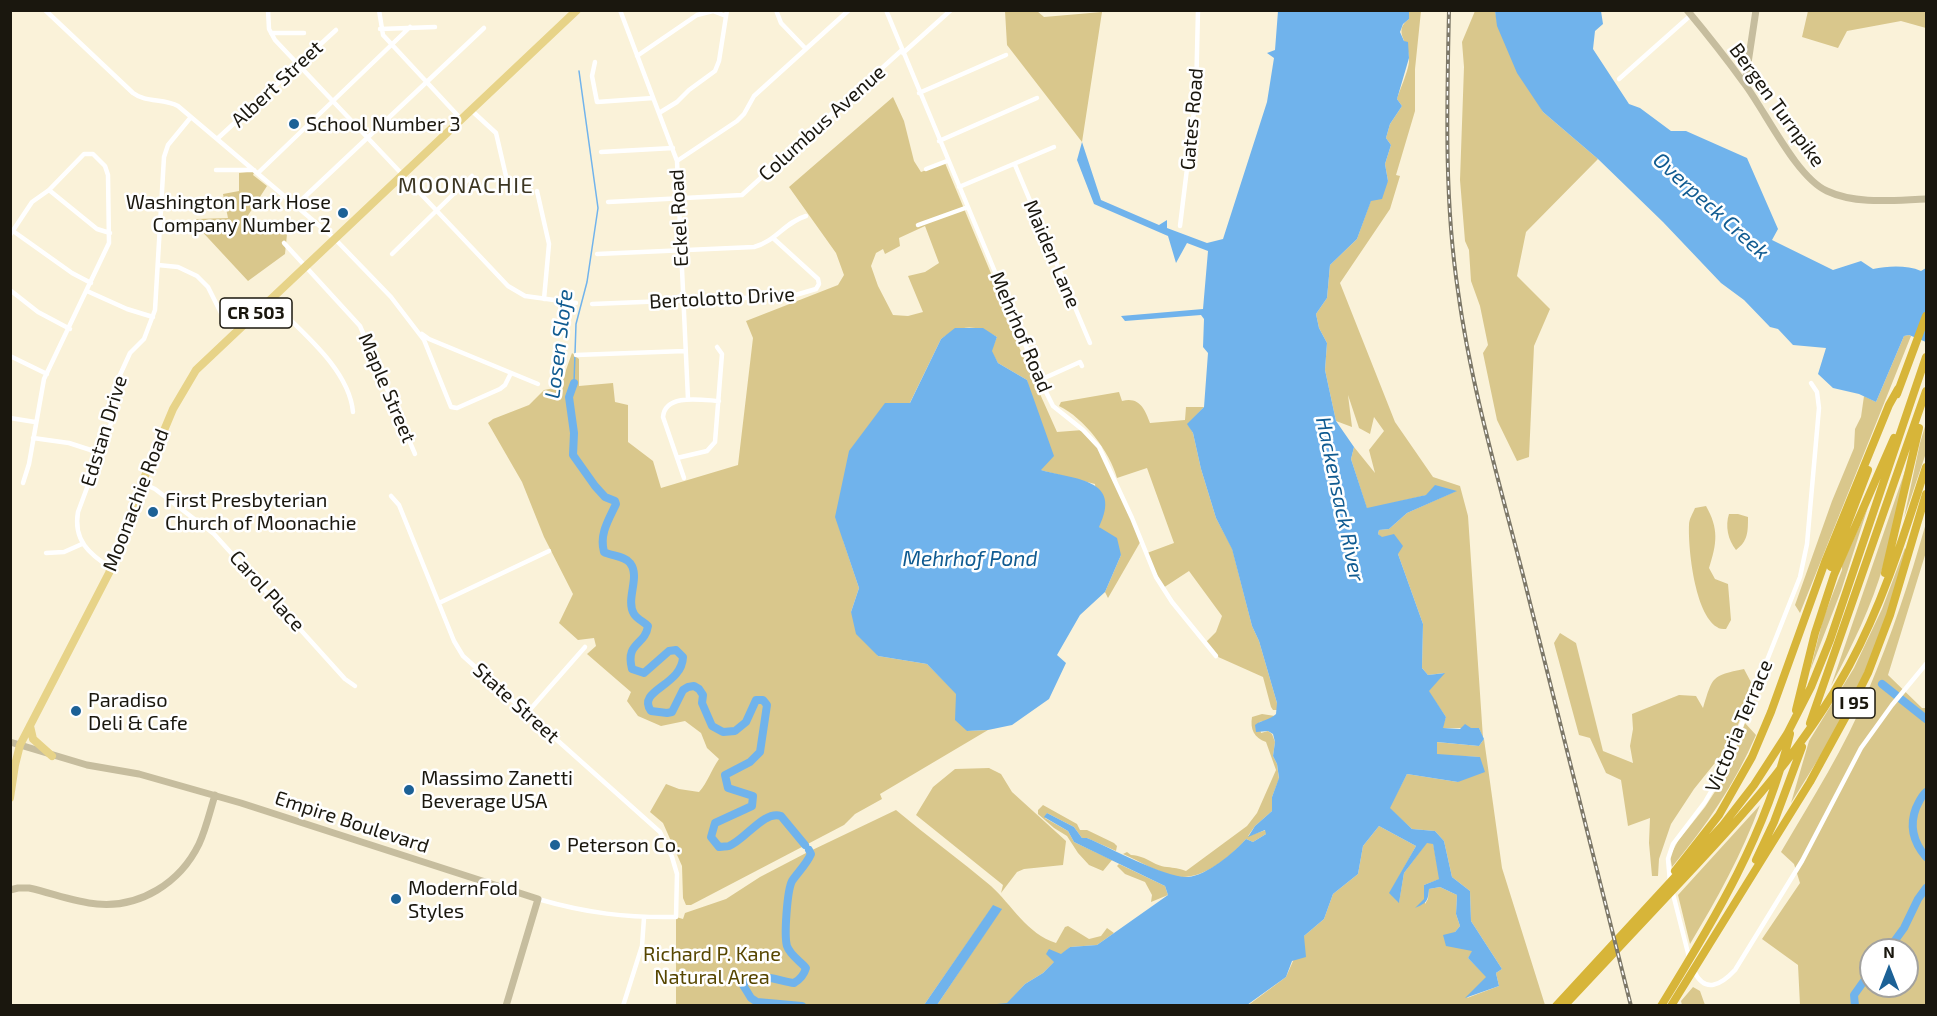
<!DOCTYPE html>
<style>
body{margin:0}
#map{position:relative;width:1937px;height:1016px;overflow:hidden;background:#faf2d9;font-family:"Exo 2",sans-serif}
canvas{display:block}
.frame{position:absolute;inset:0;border:12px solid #1a170e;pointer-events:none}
.north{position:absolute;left:1859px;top:938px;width:60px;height:60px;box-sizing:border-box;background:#fff;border:2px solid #a3a29f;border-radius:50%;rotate:0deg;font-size:16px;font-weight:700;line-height:24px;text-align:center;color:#1a170e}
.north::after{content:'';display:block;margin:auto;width:21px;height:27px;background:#1c6196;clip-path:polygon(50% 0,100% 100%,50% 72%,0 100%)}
</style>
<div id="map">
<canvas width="1937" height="1016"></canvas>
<div class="frame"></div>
<div class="north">N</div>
</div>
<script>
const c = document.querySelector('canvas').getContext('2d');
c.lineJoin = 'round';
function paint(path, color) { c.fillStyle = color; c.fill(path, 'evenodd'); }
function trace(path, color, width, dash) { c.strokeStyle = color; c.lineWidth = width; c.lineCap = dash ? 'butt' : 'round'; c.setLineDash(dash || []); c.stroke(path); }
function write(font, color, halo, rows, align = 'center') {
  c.font = font + ' "Exo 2",sans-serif'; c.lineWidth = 5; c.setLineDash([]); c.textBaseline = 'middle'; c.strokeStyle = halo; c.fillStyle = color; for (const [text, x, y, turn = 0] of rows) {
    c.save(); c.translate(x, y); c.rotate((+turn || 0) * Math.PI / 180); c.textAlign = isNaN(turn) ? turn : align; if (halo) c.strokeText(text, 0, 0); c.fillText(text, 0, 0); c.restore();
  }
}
paint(new Path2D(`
 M1005,11H1037L1044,17L1102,12L1082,142L1007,45Z
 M1409,11H1421L1415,69V111L1396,175L1400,176L1390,209L1340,283L1395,422L1433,477L1460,486L1468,516L1483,738L1479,728H1442L1446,717L1428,691L1444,673L1428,675L1422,668L1423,624L1398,554L1378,534L1379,530L1389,529L1407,513L1456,491L1427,495L1367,509L1351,459L1354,447L1375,473L1369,450L1384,431L1374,417L1370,434L1359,428L1348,395L1352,427L1336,421L1325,370L1327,343L1319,328L1316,314L1327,298L1330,265L1357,239L1371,200L1388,181L1385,164L1391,145L1386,138L1390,124L1402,106L1397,99C1400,89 1410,68 1409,58C1409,42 1392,31 1409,19Z
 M1475,11H1495L1498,26L1543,112L1598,159L1526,232L1517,276L1550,309L1534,346L1529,457L1517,461L1497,420L1483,353L1488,345L1480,306L1471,281L1469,250L1465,241L1460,180L1464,67L1462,42Z
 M1808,11H1926V28L1901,21L1847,31L1838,48L1802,37Z
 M893,97L904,121L914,161L921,172L945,163L1005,307L1002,309L1057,432L1083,430L1099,447L1142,539L1108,598L1105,592L1121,555L1099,527L1095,484L1040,470L1027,380L998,363L991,351L997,337C975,324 961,324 941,339L843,540L859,588L851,612L878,656L927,664L957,694L967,731L988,730L880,794L882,799L855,814L844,825L691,905H686L683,898L682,866L663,823L650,812L666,784L679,789L699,792C708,782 711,770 719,759L707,748L701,733L685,721L661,726L638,716L627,701L631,692L587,654L596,646L594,638L578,640L559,623L573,594L544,537L522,482L488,423L493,419L529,405L544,390L560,387L572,353L579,359V386L613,383L615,402L628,405V442L653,461L661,488L738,465L753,338L746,321L838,285L844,275L836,253L789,187ZM925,226L939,263L925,272L908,276L923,312L908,316L893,315L878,286L871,266L876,253L883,249L885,254L900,246L899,238Z
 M255,171L253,175L267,186L247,217L287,234L285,254L248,281L196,225V219L228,218L223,194L239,191V173Z
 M1909,335L1911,336L1800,613L1795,605L1832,501L1854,448L1855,429L1861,417L1864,396L1876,402L1904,336Z
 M1119,392L1122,401C1139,396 1145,409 1150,423L1185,420L1186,407H1204L1188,424L1193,433L1201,469L1216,518L1232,548L1252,626L1259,641L1277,703V710H1273L1271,707L1263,677L1216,656L1205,643L1216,632L1222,616L1189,571L1163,588L1147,553L1174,543L1147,468L1117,478C1110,452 1084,418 1059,406L1061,402Z
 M1926,423V453L1904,518L1920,443Z
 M1906,468C1899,499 1893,532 1884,563C1872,606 1852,646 1831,686Z
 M1706,506C1719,529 1717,543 1709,568L1715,579L1728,584L1731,620L1726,629C1723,629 1719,629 1717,627C1695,614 1688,549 1689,525C1689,519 1693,513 1695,508Z
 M1868,507L1841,591L1810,671L1823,619L1842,570V565Z
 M1729,514H1738L1748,517C1748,532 1748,541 1736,550C1728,540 1725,526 1729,514Z
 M1926,523V552L1888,675L1922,708H1926V1005H1800L1798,965L1762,939L1800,883L1794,864L1781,852C1812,799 1845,748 1868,691C1891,637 1910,580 1926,523ZM1871,950H1907V986H1871Z
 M1905,548L1907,551L1892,610L1861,682L1827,745L1791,803L1809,741L1854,668L1882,609Z
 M1560,633L1576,643L1603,751L1633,763L1630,746L1633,729L1632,714L1679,695L1696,696L1703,708C1713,676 1711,676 1744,669L1753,686L1731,743L1694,789L1671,824L1659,859L1658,876H1652L1649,843L1650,818L1628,826L1621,780L1606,773L1590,738L1579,735L1554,643Z
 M1262,714L1275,716L1270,720L1259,722L1261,733L1268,731L1272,734L1275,742L1273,756L1277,764L1279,779L1272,797V811L1255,826L1248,836L1266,830V834L1253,842L1246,839C1230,858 1200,882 1174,876C1157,872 1139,861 1123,854L1127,852L1131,855C1148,856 1153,866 1167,867C1175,868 1178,868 1186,871L1247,826L1257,813L1276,770L1266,742C1254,738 1250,729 1252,717Z
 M1745,723L1756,735C1735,784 1706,826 1672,867L1670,856L1678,841L1705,807L1727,773Z
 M1484,739L1502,868L1545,1005L1247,1006L1286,977L1304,936L1324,919L1333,894L1358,874L1363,846L1379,826L1416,846L1390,893L1399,902L1404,873L1427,842L1433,843L1440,879L1424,885L1425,904L1428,899L1429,889L1440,887L1457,895L1456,914L1460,926L1455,932L1473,951L1468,958L1487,977L1467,998L1499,986L1496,973L1502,969L1471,921L1470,891L1452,877L1444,841L1435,831L1412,829L1389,808L1407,774L1458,782L1480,757L1437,755L1436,742L1479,746Z
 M989,768L1001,774L1012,792L1066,841L1063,865L1024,869L1017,872L1001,893L1003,885L916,815L933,787L955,769Z
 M1043,805L1077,824L1080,830H1087L1114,843L1117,846L1116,851L1087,838H1082L1074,827L1047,813L1045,818L1068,831L1074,842L1112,860L1103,871L1089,865L1078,853L1067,836L1054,828L1038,814V810Z
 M1760,805C1742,854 1717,899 1690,944L1678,895Z
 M896,810C927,836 960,860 991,886C1012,905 1027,934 1056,943L1065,927L1068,926L1089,939L1101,936L1107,928L1114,933L1097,945L1070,947L1043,973L1025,984L1007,1004H997L995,1006L937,1005L1001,909L993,906L924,1005L676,1006V917L683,919L685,913L726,899L760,877L806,853Z
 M1119,864L1165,886L1168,895L1151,902L1152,895L1145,882L1125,874L1117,866Z
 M1693,987L1700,991L1705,1005H1682L1681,1001Z`), '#d9c78c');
paint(new Path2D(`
 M1278,11H1409V19L1403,24L1400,32L1404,41L1408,42L1409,58L1397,99L1402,106L1390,124L1386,138L1391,145L1385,164L1388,181L1382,199L1371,201L1357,239L1330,265L1327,298L1316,314L1319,328L1327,343L1325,370L1336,421L1354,447L1351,459L1367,508L1426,495L1435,485L1457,491L1407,513L1389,529L1379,530L1378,534L1382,537L1394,534L1403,546L1398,554L1423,624L1422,668L1428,675L1445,673L1429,691L1446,717L1443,728L1460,729L1465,724L1471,728H1479L1484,739L1479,746L1437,742V754L1480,757L1485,772L1458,782L1407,774L1390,808L1412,829L1435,831L1444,841L1452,877L1470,891L1471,921L1502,969L1496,973L1499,986L1465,998L1486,977L1468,958L1472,951L1446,946L1443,935L1455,932L1460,926L1456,914L1457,895L1440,887L1429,889C1428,901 1427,903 1415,908L1424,899V885L1439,879L1433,844L1427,843L1404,873L1399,903L1389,893L1416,846L1379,826L1363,846L1358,874L1333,894L1324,919L1304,936L1306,957L1292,961L1286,977L1247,1005H995L997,1004L1007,1003L1025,984L1043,973L1054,962L1046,954L1049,949L1061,954L1070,947L1097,945L1168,895L1165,886L1074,842L1068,831L1044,817L1047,813L1074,827L1082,838H1087C1111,848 1165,878 1188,877C1206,876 1235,852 1246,839L1253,842L1266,834L1265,830L1248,837L1255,826L1272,811V797L1279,778L1277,764L1273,756L1275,742L1273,734L1268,731L1256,732L1255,725C1261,720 1270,720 1276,714L1277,703L1259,641L1252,626L1232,549L1216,518L1201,469L1193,433L1187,424L1204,407L1208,353L1203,347L1204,319L1201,315L1125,321L1121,316L1203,309L1208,251L1187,243L1176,263L1168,236L1094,204L1077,160L1082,142L1101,200L1159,225L1167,220V228L1207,243L1223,239L1267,102L1274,58L1267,53L1275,50Z
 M1495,11H1601L1603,24L1595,31L1593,49L1629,104L1640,108L1671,131H1686L1747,158L1778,229L1772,240L1833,270L1861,261L1873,269C1888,266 1907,265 1921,271L1926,268V342L1909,335L1904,336L1876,402L1859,394L1833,388L1818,374L1826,348L1793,345L1778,329L1770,327L1744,300L1721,283L1663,222L1598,159L1543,112L1517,73L1497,26Z
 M955,328H983L997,337L992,351L998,363L1027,380L1054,456L1041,470C1075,480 1123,478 1099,527L1117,538L1121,555L1105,592L1080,615L1057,655L1066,663L1049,699L1012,725L988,730L967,731L955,720L956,694L927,664L878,656L856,634L851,612L859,588L835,517L849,451L885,403H910L941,339Z
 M993,905L1002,909L937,1005H924Z`), '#70b3ec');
trace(new Path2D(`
 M574,383L576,324L587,282L598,208L579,71`), '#70b3ec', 1.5);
trace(new Path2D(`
 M574,383L569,397L574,433L573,455L595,486L605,497L615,501L616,504C609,519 599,534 604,552C611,556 625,556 630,563C641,577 625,599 634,614C637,619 644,622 648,626C645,646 625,642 632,669L644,673L669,651L676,650L683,657C682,686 636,690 651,711L667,713L672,712L683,690L688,687L694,686L699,689L703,695L702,703L712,726L723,732L735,731L746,722L756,700H763L767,705L760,752L750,762L725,775L728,788L753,796L752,806L715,823L711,837L719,847C723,846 726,847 729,846C745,840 764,810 781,816L805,845
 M1882,684L1926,719
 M1926,792C1921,796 1919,802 1916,808C1909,826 1914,843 1926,857
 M1888,950L1904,928L1918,899L1926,888
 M802,1006L757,1002L751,998L743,985C753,969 778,981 794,983C801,979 804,975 806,968C800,961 790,955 787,946C784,936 787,891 792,881C798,872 806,865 811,854L809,850
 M1855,1006L1854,995L1871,971`), '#70b3ec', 8);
trace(new Path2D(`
 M45,10L133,93C146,103 164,98 178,106L335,239L391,297L424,340L451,407L457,408L500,389L505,385L511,373
 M268,10L269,29L275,40L508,286L525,296L576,303
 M379,10L383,35L461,119
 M620,10L677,161L688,399
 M776,10L781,23L806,49
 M886,10L1040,380L1053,406L1083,430L1099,447L1132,518L1156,577L1172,602L1216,656
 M380,29L435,27
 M271,33H304
 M903,53L951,10
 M637,56L697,15L713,11L726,16
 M595,62L592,76L597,102L653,98
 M1619,79L1691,15
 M919,93L1006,55
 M471,110L496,133L509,189
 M659,113L677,102L689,90L715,71L719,61L727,10
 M217,139L336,30
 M939,141L1037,98
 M601,152L673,148
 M677,161L737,121L744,114L754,96L849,10
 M1015,165L1090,343
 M926,169L947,161
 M216,170H254
 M258,173L410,27
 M959,187L1054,147
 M49,190L97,229L110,233
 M537,191L549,244L544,299
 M608,202L742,195L902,50
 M296,205L484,28
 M918,225L968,207
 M1180,226L1196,95L1198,10
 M13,231L72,273L91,283
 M10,235L32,202L49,190L84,154H93L105,166L108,175L109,243L44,379L29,464L23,483
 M284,243L360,326L415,454
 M392,254L472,176
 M597,254L754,247C775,242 785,222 806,216
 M158,265L178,267L197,276L208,287L222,315L237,331
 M10,290L38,312L70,329
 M87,291L127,309L153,317
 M270,300C299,330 349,368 353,412
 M592,304L792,296L816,289L819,284L818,279L773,238
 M422,334L429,339L538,384
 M576,355L685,351
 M10,356L47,374
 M1040,380L1080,362L1082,366
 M10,418L35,422
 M33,438L69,443L100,453
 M677,458L707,451L715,442L722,354L717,347
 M684,478L663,417C665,393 702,400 719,401
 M142,483L155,489L214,534L345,679L355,686
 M391,496L399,505L454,641L463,656L660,832L672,857L677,874L676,917C627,918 586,913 538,899
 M46,553L64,552L82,544
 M111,568C89,554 73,540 78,512L113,418L114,388L130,353L144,339L155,310L164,157L168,145L191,117
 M439,603L549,551
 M527,713L585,647
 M1670,882L1668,859L1673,844L1705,802L1724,769L1800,577L1807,544L1819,408L1817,392L1811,383
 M1672,890L1689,957
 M1694,971C1705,994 1721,985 1735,970L1802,861L1861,748L1892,705L1926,664
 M623,1006L642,946L644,918`), '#fff', 4.5);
trace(new Path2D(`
 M1687,10C1707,34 1726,58 1744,83C1766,112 1796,177 1827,191C1857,205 1895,200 1926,199
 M1745,83L1756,10
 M10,742L87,765L139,774L241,803L538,899L506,1006
 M10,890L18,888H29C52,893 74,902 97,904C140,908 180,883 199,844C206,829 210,811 215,795`), '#c6bd9e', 7);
trace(new Path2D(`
 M30,726L33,739L52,756
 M10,798L15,765L20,745L109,573L142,483L173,409L196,370L577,10`), '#e7d388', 8);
trace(new Path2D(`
 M1897,394L1926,316
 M1831,567L1868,470
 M1885,573L1919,428
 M1796,710L1815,633L1834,575L1894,438
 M1810,723L1926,391
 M1756,860L1774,822L1802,747
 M1675,871L1719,815L1752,757L1771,712L1825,562L1889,405L1898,389
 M1556,1006L1723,825L1754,785L1787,734L1811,687L1830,640L1926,357
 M1564,1006C1604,963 1645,920 1685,877C1748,810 1805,747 1849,666C1883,603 1904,535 1926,467
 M1661,1006C1715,919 1766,834 1790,734
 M1671,1006L1810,782L1850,709L1868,673L1890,615L1926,494`), '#d7b539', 8);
const rail = new Path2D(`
 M1449,10C1447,104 1444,198 1458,291C1471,387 1499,481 1523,575C1559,718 1595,862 1631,1006`);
trace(rail, '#7d7868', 4);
trace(rail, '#fff', 1.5, [4.5]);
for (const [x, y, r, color] of [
 [294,124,6,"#1c6196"],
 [343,213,6,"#1c6196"],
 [153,512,6,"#1c6196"],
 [76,711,6,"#1c6196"],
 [409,790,6,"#1c6196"],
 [555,845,6,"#1c6196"],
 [396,899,6,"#1c6196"]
]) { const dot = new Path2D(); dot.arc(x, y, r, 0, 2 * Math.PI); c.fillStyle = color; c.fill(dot); trace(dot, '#fff', 2); }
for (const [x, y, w] of [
 [256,313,72],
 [1854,703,42]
]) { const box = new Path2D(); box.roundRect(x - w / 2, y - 15, w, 30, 4.5); c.fillStyle = '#fff'; c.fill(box); trace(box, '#1a170e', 1.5); }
write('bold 18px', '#1a170e', null, [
 ["CR 503",256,313],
 ["I 95",1854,703]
]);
write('20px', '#1a170e', '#fff', [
 ["Albert Street",277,84,-43],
 ["Bergen Turnpike",1777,105,54],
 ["Gates Road",1192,119,-85],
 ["Columbus Avenue",822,123,-42],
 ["Eckel Road",679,218,-93],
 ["Maiden Lane",1052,254,67],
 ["Bertolotto Drive",722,298,-3],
 ["Mehrhof Road",1021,332,67],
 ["Maple Street",387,388,67],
 ["Edstan Drive",104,431,-73],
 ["Moonachie Road",136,500,-69],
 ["Carol Place",267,591,48],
 ["State Street",516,703,42],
 ["Victoria Terrace",1739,726,-67],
 ["Empire Boulevard",352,822,18]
]);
write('20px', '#1a170e', '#fff', [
 ["School Number 3",306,124],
 ["Washington Park Hose",331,202,"right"],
 ["Company Number 2",331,225,"right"],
 ["First Presbyterian",165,500],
 ["Church of Moonachie",165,523],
 ["Paradiso",88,700],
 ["Deli & Cafe",88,723],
 ["Massimo Zanetti",421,778],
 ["Beverage USA",421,801],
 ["Peterson Co.",567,845],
 ["ModernFold",408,888],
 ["Styles",408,911]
], 'left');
write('20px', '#574600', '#fff', [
 ["Richard P. Kane",712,954],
 ["Natural Area",712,977]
]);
write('italic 21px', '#105b91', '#fff', [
 ["Overpeck Creek",1711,206,42],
 ["Losen Slofe",559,344,-83],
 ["Hackensack River",1340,499,78],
 ["Mehrhof Pond",970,559]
]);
c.letterSpacing = '1.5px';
write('22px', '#3c3622', '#fff', [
 ["MOONACHIE",466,186]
]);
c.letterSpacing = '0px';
</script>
